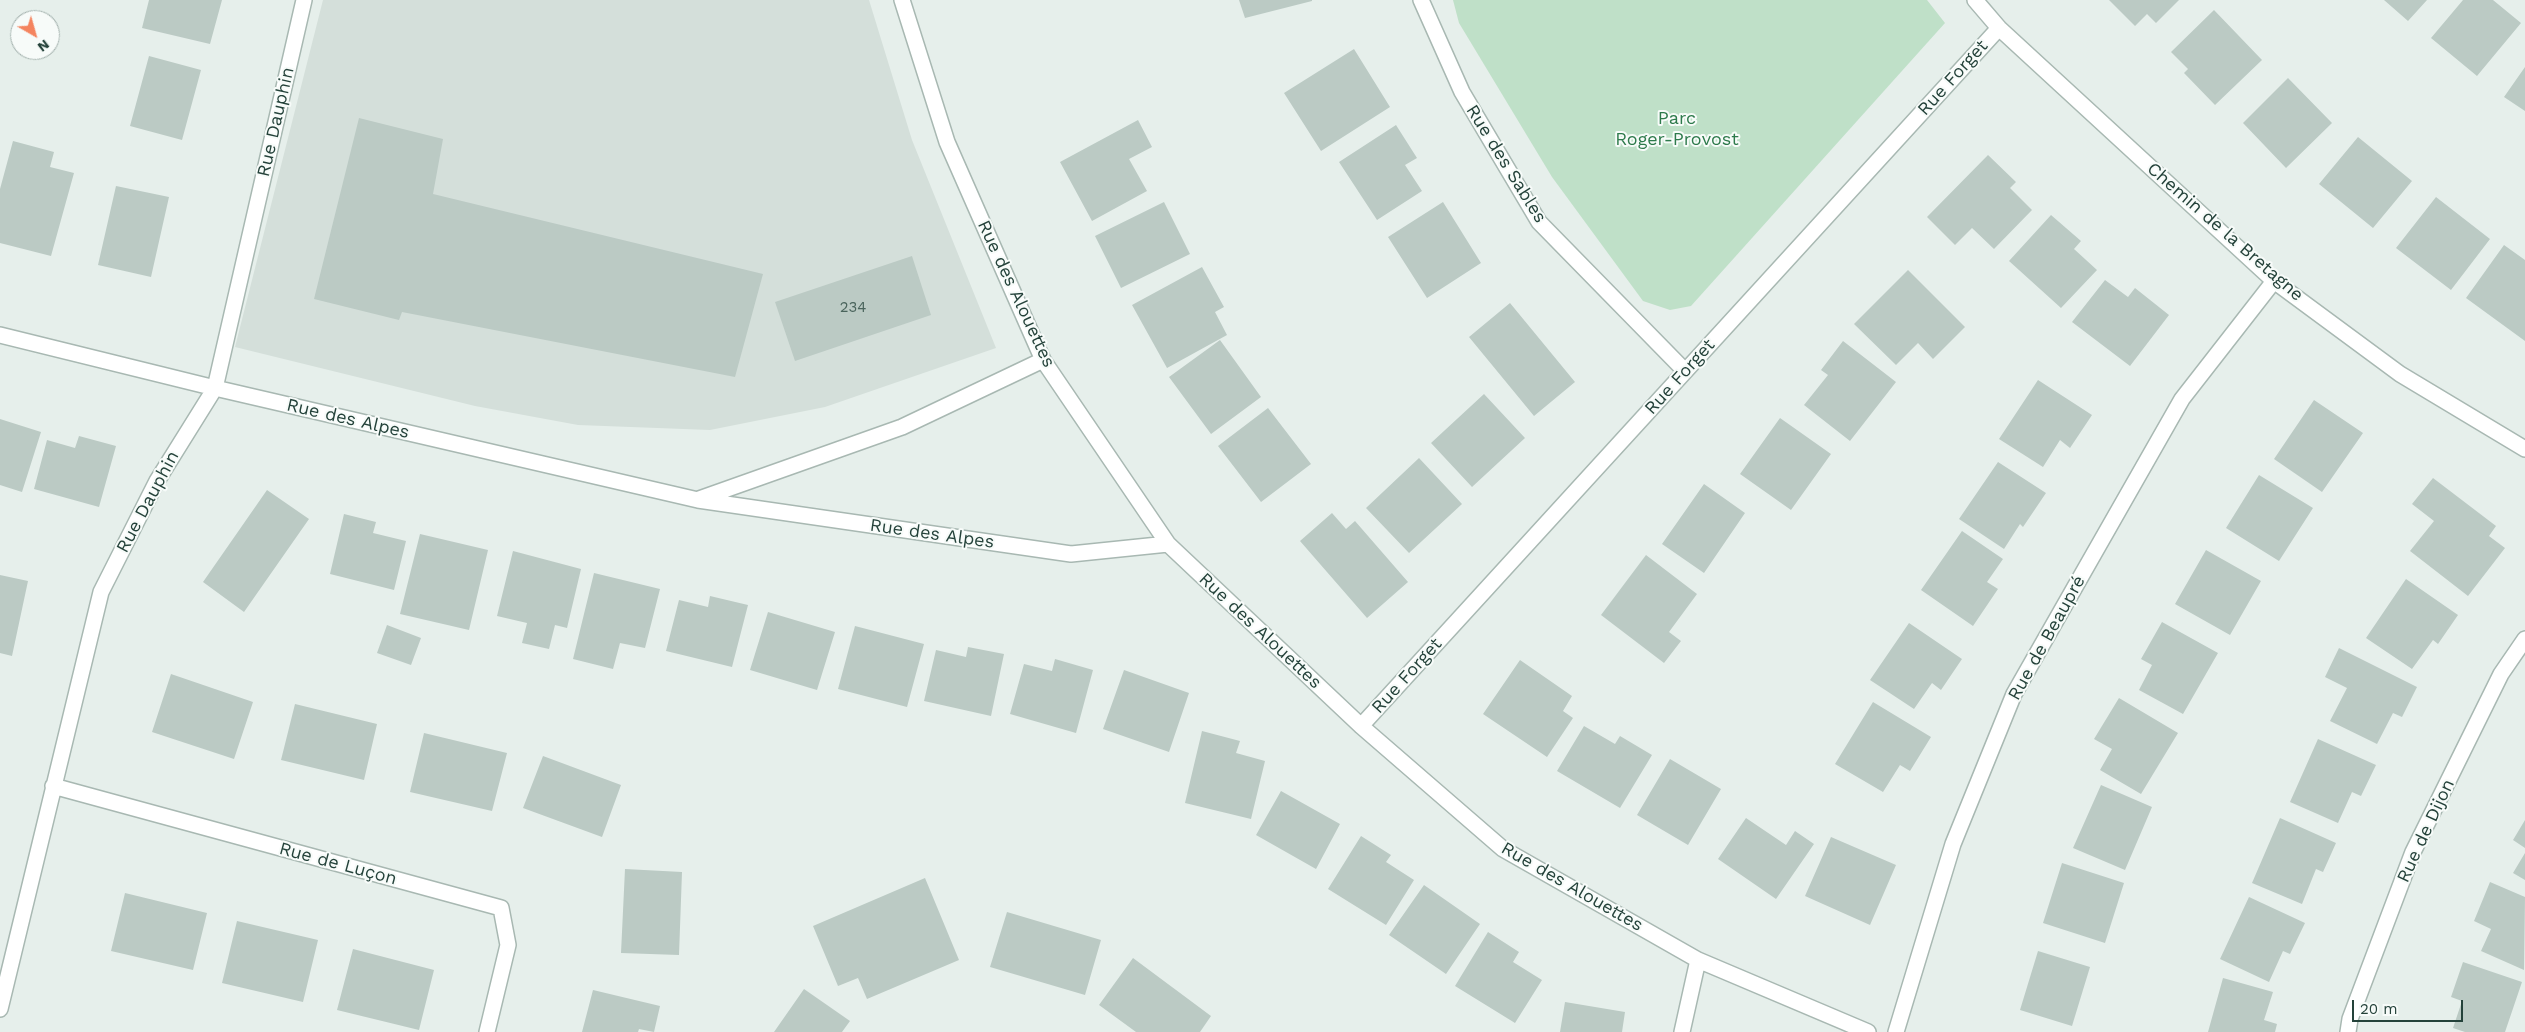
<!DOCTYPE html>
<meta charset="utf-8">
<style>
body{margin:0}
#map{position:relative;width:2525px;height:1032px;overflow:hidden;background:#e6efeb;font-family:"Work Sans",sans-serif}
canvas{display:block}
.north{position:absolute;left:10px;top:10px;width:50px;height:50px;box-sizing:border-box;background:#f7fbf9;border:1px solid #a3b1ad;border-radius:50%;rotate:142deg;font-size:14px;font-weight:700;line-height:20px;text-align:center;color:#24423a}
.north::after{content:'';display:block;margin:auto;width:18px;height:22px;background:#f4845f;clip-path:polygon(50% 0,100% 100%,50% 72%,0 100%)}
.scale{position:absolute;left:2352px;top:1000px;width:111px;height:22px;box-sizing:border-box;border:2px solid #24423a;border-top:0;padding-left:6px;font-size:15px;line-height:18px;white-space:nowrap;color:#24423a;-webkit-text-stroke:4px #f7fbf9;paint-order:stroke}
</style>
<div id="map">
<canvas width="2525" height="1032"></canvas>
<div class="north">N</div>
<div class="scale">20 m</div>
</div>
<script>
const c = document.querySelector('canvas').getContext('2d');
c.lineJoin = 'round';
function paint(path, color) { c.fillStyle = color; c.fill(path, 'evenodd'); }
function trace(path, color, width, dash) { c.strokeStyle = color; c.lineWidth = width; c.lineCap = dash ? 'butt' : 'round'; c.setLineDash(dash || []); c.stroke(path); }
function write(font, color, halo, rows, align = 'center') {
  c.font = font + ' "Work Sans",sans-serif'; c.lineWidth = 4; c.setLineDash([]); c.textBaseline = 'middle'; c.strokeStyle = halo; c.fillStyle = color; for (const [text, x, y, turn = 0] of rows) {
    c.save(); c.translate(x, y); c.rotate((+turn || 0) * Math.PI / 180); c.textAlign = isNaN(turn) ? turn : align; if (halo) c.strokeText(text, 0, 0); c.fillText(text, 0, 0); c.restore();
  }
}
paint(new Path2D(`
 M323,0H869L912,140L996,348L825,407L710,430L578,425L475,406L235,347Z`), '#d4dfda');
paint(new Path2D(`
 M1453,0H1927L1945,23L1691,306L1670,310L1643,301L1552,177L1459,23Z`), '#bfe0c8');
paint(new Path2D(`
 M149,0H222L210,44L142,28Z
 M1239,0H1312V1L1245,18Z
 M2109,0H2179L2156,23L2147,14L2135,26Z
 M2384,0H2427L2408,21Z
 M2463,0H2493L2521,23L2477,76L2431,38Z
 M2214,10L2262,60L2215,105L2184,73L2188,69L2171,52Z
 M1354,49L1390,107L1321,151L1284,93Z
 M149,56L201,70L182,140L130,126Z
 M2525,67V111L2504,97Z
 M2288,78L2332,123L2286,168L2243,123Z
 M359,118L443,139L433,194L763,274L735,377L402,312L399,320L314,299Z
 M1138,120L1152,147L1129,159L1147,191L1092,221L1060,162Z
 M1396,125L1417,158L1405,165L1422,191L1377,220L1339,162Z
 M2358,137L2412,181L2373,228L2319,184Z
 M13,141L54,152L50,167L74,173L51,256L0,243V189Z
 M1988,155L2016,182L2010,188L2032,210L1994,249L1972,228L1955,245L1927,217Z
 M116,186L169,197L151,277L98,265Z
 M2436,197L2490,239L2451,290L2396,248Z
 M1164,202L1190,254L1121,288L1095,236Z
 M1443,202L1481,263L1427,298L1388,237Z
 M2051,215L2081,241L2074,249L2097,270L2061,308L2009,261Z
 M2504,245L2525,260V341L2466,298Z
 M912,256L931,315L795,361L775,302Z
 M1202,267L1224,307L1215,312L1227,335L1167,368L1132,305Z
 M1908,270L1965,327L1933,359L1918,343L1896,365L1854,324Z
 M2105,280L2128,297L2135,288L2169,315L2130,366L2072,322Z
 M1510,303L1575,382L1534,416L1469,337Z
 M1220,340L1261,397L1211,434L1169,377Z
 M1843,341L1896,382L1850,441L1804,405L1828,375L1821,370Z
 M2038,380L2092,415L2070,448L2060,440L2043,467L1999,439Z
 M1484,394L1525,438L1472,487L1431,443Z
 M2314,400L2363,433L2322,492L2274,459Z
 M1268,408L1311,464L1261,502L1218,446Z
 M1780,418L1831,454L1791,510L1740,474Z
 M0,419L41,432L22,492L0,485Z
 M79,436L116,446L99,507L34,489L47,440L75,448Z
 M1419,458L1462,504L1409,553L1366,508Z
 M1998,462L2046,493L2023,527L2020,524L2004,549L1959,519Z
 M2259,475L2313,508L2279,561L2226,528Z
 M2433,478L2496,526L2489,536L2505,548L2468,596L2410,551L2434,521L2412,504Z
 M1704,484L1745,513L1704,573L1662,544Z
 M267,490L309,519L244,612L203,582Z
 M1332,513L1346,529L1355,521L1408,582L1367,618L1300,541Z
 M344,514L376,522L373,533L406,541L394,590L330,574Z
 M1962,531L2003,559L1987,582L1998,589L1973,626L1921,590Z
 M420,534L488,550L469,630L400,614Z
 M2206,550L2261,581L2230,635L2175,604Z
 M513,551L581,569L567,628L555,625L549,649L522,643L527,623L497,616Z
 M1646,555L1697,594L1669,632L1681,641L1664,663L1601,615Z
 M594,573L660,589L645,648L620,643L613,669L573,659Z
 M0,575L28,581L12,656L0,653Z
 M2406,579L2458,615L2438,644L2433,640L2412,669L2366,638Z
 M710,596L748,605L732,667L666,651L679,600L708,607Z
 M768,612L835,632L817,690L750,670Z
 M2162,622L2218,653L2183,714L2139,690L2152,665L2141,659Z
 M1909,623L1962,659L1941,690L1932,683L1914,709L1870,680Z
 M387,625L421,638L411,665L377,653Z
 M855,626L924,644L907,707L838,689Z
 M968,647L1004,654L991,716L924,701L936,650L966,657Z
 M2339,648L2417,687L2402,717L2393,713L2377,744L2330,721L2347,688L2325,677Z
 M1055,659L1093,670L1076,733L1010,714L1024,664L1052,671Z
 M1520,660L1572,696L1563,711L1573,718L1547,757L1483,714Z
 M1124,670L1189,693L1169,752L1103,729Z
 M171,674L253,702L234,759L152,732Z
 M2119,698L2178,733L2141,794L2100,770L2112,749L2094,739Z
 M1873,702L1931,737L1910,771L1900,765L1883,792L1835,764Z
 M295,704L377,724L364,780L281,760Z
 M1584,726L1615,744L1620,736L1652,755L1620,808L1557,771Z
 M1202,731L1240,741L1236,753L1265,761L1251,819L1185,803Z
 M424,733L507,753L492,811L410,792Z
 M2318,739L2376,765L2361,796L2352,792L2338,823L2290,802Z
 M543,756L621,785L602,837L523,808Z
 M1670,759L1721,789L1688,845L1637,815Z
 M2101,785L2152,807L2125,870L2073,848Z
 M1281,791L1340,824L1316,869L1256,835Z
 M1746,818L1786,845L1795,831L1814,844L1776,899L1718,859Z
 M2280,818L2336,843L2323,872L2316,869L2302,904L2252,883Z
 M2525,820V848L2513,840Z
 M1361,836L1391,855L1386,862L1414,880L1386,925L1328,889Z
 M1831,837L1896,865L1870,925L1805,896Z
 M2525,853V880L2513,873Z
 M2062,863L2124,883L2105,943L2043,923Z
 M625,869L682,872L679,955L621,953Z
 M925,878L959,960L867,999L858,978L838,986L813,926Z
 M2490,882L2525,897L2524,970L2481,951L2491,929L2474,921Z
 M1424,885L1480,924L1446,974L1389,935Z
 M125,893L207,913L193,970L111,951Z
 M2249,897L2305,923L2290,954L2283,951L2269,982L2220,959Z
 M1007,912L1101,940L1085,995L990,967Z
 M237,921L318,940L303,1002L222,983Z
 M1488,932L1519,952L1513,962L1542,980L1515,1023L1455,986Z
 M353,949L434,970L419,1030L337,1010Z
 M2038,951L2090,967L2072,1026L2020,1010Z
 M1133,958L1211,1016L1200,1032H1136L1099,1005Z
 M2463,962L2522,982L2505,1032H2465L2453,1028L2462,1001L2451,997Z
 M2223,978L2273,992L2264,1020L2277,1024L2275,1032H2208Z
 M804,989L850,1021L842,1032H774Z
 M593,990L660,1006L654,1032L639,1029L638,1032H582Z
 M1565,1002L1625,1012L1622,1032H1560Z`), '#bbcac4');
const minor = new Path2D(`
 M902,0L947,142L1043,360L1168,544L1361,726L1503,849L1698,960L1868,1032
 M1421,0L1462,92L1539,222L1685,371
 M1975,0L1999,28L2274,281L2400,374L2525,449
 M0,335L215,388L698,500L1071,554L1168,544
 M699,499L902,427L1043,360
 M1361,726L1999,28
 M53,786L501,908L508,945L487,1032
 M0,1009L101,592L157,481L215,388L304,0
 M1682,1032L1698,960
 M1896,1032L1953,844L2014,694L2182,399L2274,281
 M2348,1032L2350,1019L2413,852L2501,674L2525,639`);
trace(minor, '#a8b8b2', 18);
trace(minor, '#fff', 15);
write('15px', '#4a645c', null, [
 ["234",853,308]
]);
write('18px', '#24423a', '#f7fbf9', [
 ["Rue Forget",1953,78,-48],
 ["Rue Dauphin",276,122,-77],
 ["Rue des Sables",1506,164,58],
 ["Chemin de la Bretagne",2225,232,41],
 ["Rue des Alouettes",1016,294,65],
 ["Rue Forget",1680,377,-48],
 ["Rue des Alpes",348,419,13],
 ["Rue Dauphin",148,502,-62],
 ["Rue des Alpes",932,534,8],
 ["Rue des Alouettes",1260,631,43],
 ["Rue de Beaupré",2047,638,-61],
 ["Rue Forget",1407,676,-48],
 ["Rue de Dijon",2426,831,-65],
 ["Rue de Luçon",338,864,15],
 ["Rue des Alouettes",1572,887,30]
]);
write('18px', '#2d7a4b', '#f7fbf9', [
 ["Parc",1677,119],
 ["Roger-Provost",1677,140]
]);
</script>
